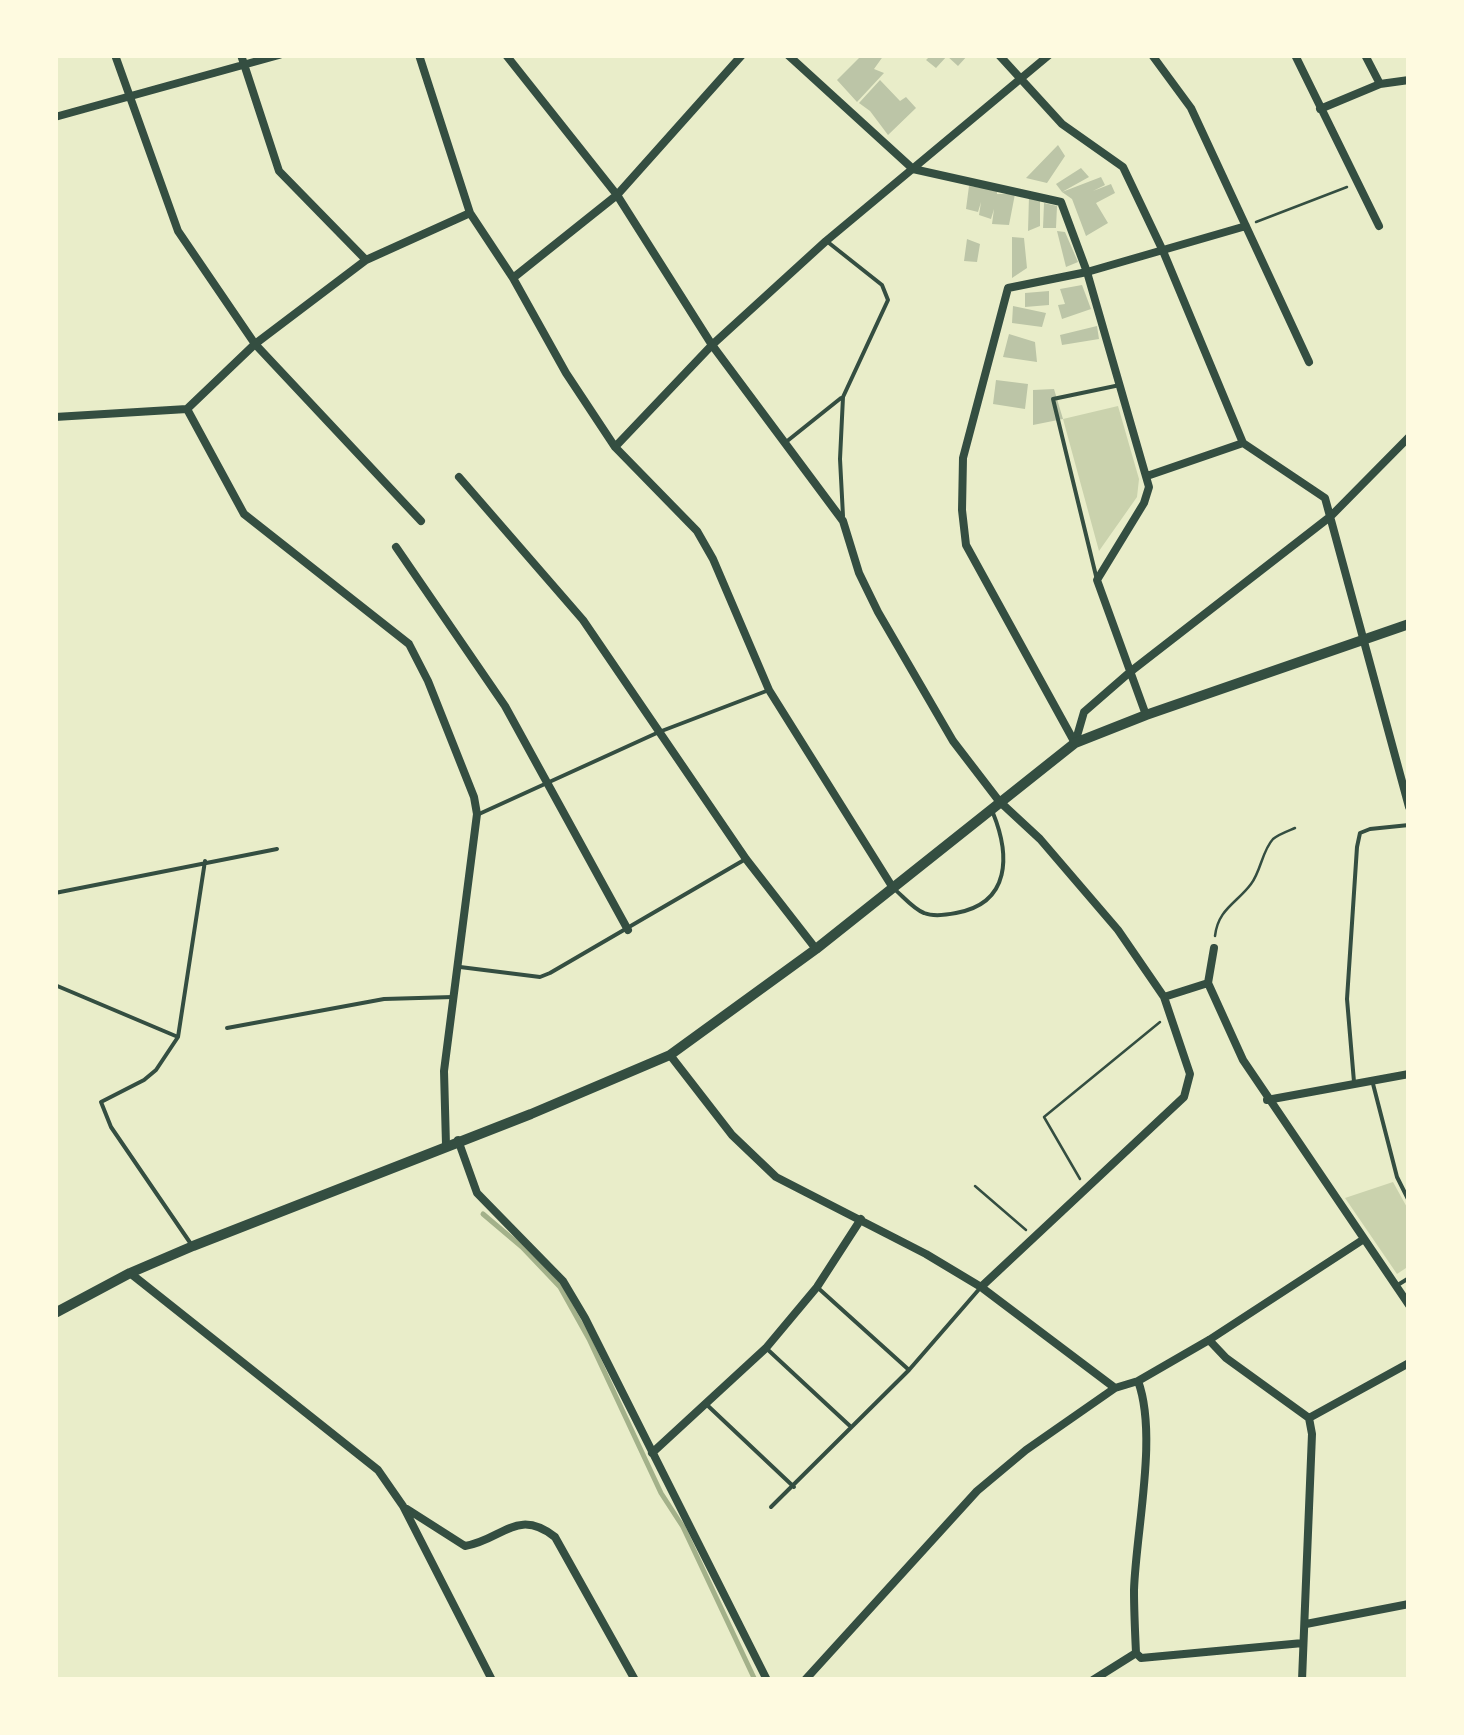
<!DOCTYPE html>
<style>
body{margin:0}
#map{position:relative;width:1464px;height:1735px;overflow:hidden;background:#e9edc9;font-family:Karla,sans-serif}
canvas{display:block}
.frame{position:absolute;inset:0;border:58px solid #fefae0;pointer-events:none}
</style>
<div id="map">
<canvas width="1464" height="1735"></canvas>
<div class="frame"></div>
</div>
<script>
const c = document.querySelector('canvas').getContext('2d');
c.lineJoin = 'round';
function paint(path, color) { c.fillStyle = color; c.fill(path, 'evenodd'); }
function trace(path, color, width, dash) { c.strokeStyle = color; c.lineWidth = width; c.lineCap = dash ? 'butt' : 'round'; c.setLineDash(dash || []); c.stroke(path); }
paint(new Path2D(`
 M1118,406L1139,479L1137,497L1099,551L1063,419Z
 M1393,1182L1409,1211V1266L1397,1274L1345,1198Z`), '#cad2ad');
trace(new Path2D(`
 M483,1214L522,1247L560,1287L589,1339L661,1493L683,1527L755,1680`), '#a3b18a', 5);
paint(new Path2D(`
 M862,55H884L874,69L884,73L857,102L837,80Z
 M931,55H968L958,66L947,56L936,68L926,60Z
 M880,80L900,101L906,97L916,108L888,135L870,111L859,103Z
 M1058,145L1065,156L1047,183L1026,178Z
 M1081,168L1089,177L1062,192L1056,184Z
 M1101,177L1105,185L1093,191L1111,184L1115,193L1096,203L1108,223L1086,236L1072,199L1062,192Z
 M969,186L997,190V194H1015L1009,225L992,224L994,209L991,219L979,215L981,202L978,212L966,209Z
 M1029,196L1040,201V226L1028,231Z
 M1044,203L1057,206L1056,228H1043Z
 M1057,231L1065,232L1078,262L1066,267Z
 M1012,237L1024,238L1027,268L1012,278Z
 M967,239L980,244L977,262L964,261Z
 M1082,285L1091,309L1062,319L1058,305L1065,304L1060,289Z
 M1049,291V305L1025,307V293Z
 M1013,306L1046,313L1042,327L1012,323Z
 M1097,326L1099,339L1062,345L1060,335Z
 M1009,334L1035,342L1037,362L1003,357Z
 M996,380L1028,384L1025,409L993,404Z
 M1054,389L1063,419L1033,425V390Z`), '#bcc5a7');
trace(new Path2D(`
 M1256,222L1347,187
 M1215,936C1218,909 1237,903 1251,884C1261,871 1262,851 1273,839C1279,834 1288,831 1295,828
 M1080,1179L1044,1117L1160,1022
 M975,1186L1026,1230`), '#344e41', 2.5);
trace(new Path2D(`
 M829,243L882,285L888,300L843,397L840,459L843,516
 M786,442L841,398
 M1097,580L1053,399L1120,385
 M479,814L659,732L769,690
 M893,888C902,895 913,909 924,913C934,917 946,915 956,913C1011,903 1010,855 993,813
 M55,893L277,849
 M460,967L540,977L550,973L744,860
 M55,985L178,1037
 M227,1028L384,999L453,997
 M1372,1080L1397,1177L1409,1201
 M1354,1082L1347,999L1357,847L1360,833L1370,829L1409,825
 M191,1244L111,1127L101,1102L144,1080L156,1070L178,1037L205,861
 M1396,1286L1409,1278
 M817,1287L909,1370
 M766,1348L850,1426
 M706,1404L794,1487
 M771,1507L909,1370L981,1287`), '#344e41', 4);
trace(new Path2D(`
 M115,55L178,231L255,344L421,521
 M241,55L279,171L366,260
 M419,55L470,213L513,278L566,373L615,447L697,531L713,559L769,690L893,888
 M506,55L617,195L712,345L843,521L859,573L878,612L953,741L999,801L1040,839L1118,930L1164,997L1208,983
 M788,55L913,169L1061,202L1087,272L1149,487L1144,503L1097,580L1146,715
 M999,55L1062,124L1123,167L1163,251L1243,443L1325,498L1409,807
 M1152,55L1191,108L1309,362
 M1295,55L1379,226
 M1365,55L1380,84
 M1320,109L1380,84L1409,80
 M55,117L279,55
 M513,278L617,195L742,55
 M187,409L244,514L409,644L428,681L474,797L477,814L444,1071L446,1145
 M55,417L187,409L255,344L366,260L470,213
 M615,447L712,345L826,241L1049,55
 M1147,476L1243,443
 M459,477L583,620L746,859L816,949
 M396,547L505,706L628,930
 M1075,743L966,545L962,510L963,458L1008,288L1087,272L1246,226
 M1075,743L1084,712L1130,672L1331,516L1409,437
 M1214,948L1208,983L1243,1060L1409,1305
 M670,1055L732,1135L776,1177L926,1254L981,1287L1115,1388
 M1267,1100L1409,1074
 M458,1140L477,1193L563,1281L585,1318L767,1680
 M130,1273L378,1470L403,1506L492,1680
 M981,1287L1184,1097L1190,1074L1164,997
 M1209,1340L1226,1358L1309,1418L1312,1434L1302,1680
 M1309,1418L1409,1363
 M652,1453L766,1348L817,1287L861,1219
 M407,1509L465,1546C502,1540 517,1507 555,1537L635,1680
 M1306,1624L1409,1604
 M1136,1653C1135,1632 1134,1611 1134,1590C1136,1530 1158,1435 1138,1381
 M1136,1653L1141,1658L1303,1643
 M805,1680L977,1491L1026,1450L1115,1388L1138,1381L1209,1340L1364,1239
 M1093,1680L1136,1653`), '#344e41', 8);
trace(new Path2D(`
 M55,1313L130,1273L193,1246L531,1114L670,1055L816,949L1075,743L1146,715L1409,624`), '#344e41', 10);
</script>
